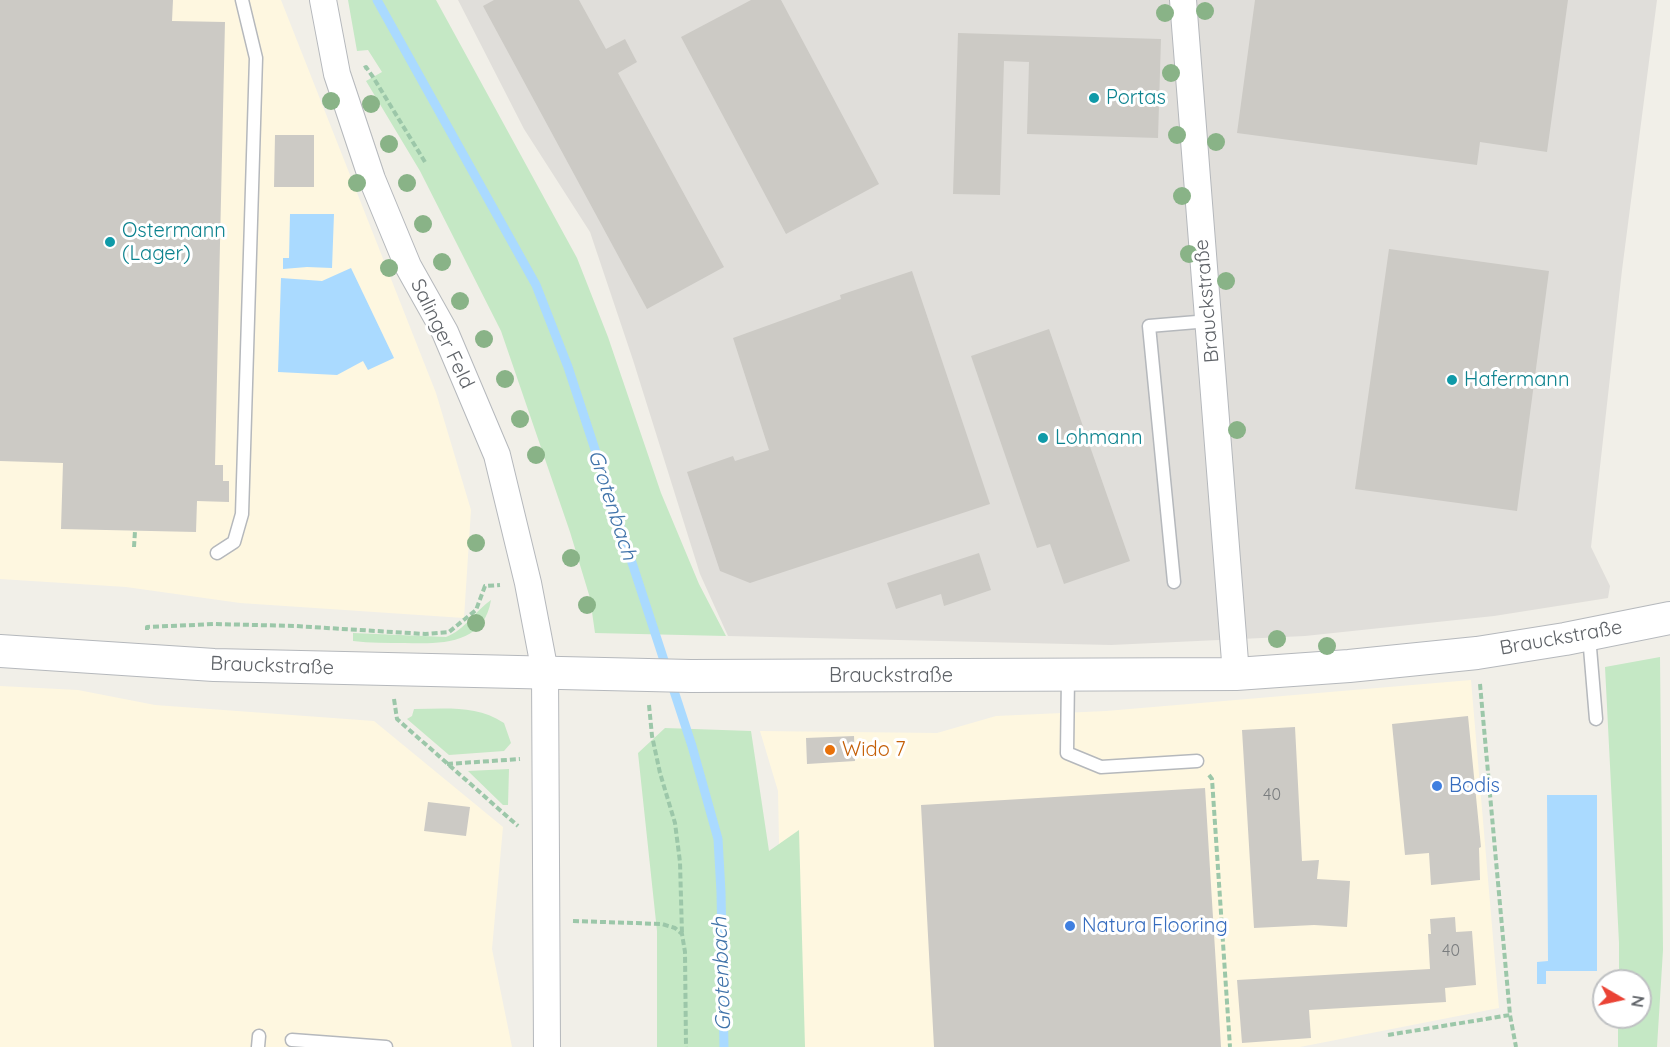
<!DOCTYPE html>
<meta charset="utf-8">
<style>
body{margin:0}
#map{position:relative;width:1670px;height:1047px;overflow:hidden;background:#f1efe8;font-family:Quicksand,sans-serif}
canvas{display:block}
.north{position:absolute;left:1592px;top:969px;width:60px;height:60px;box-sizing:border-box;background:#fff;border:2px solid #bfc1c3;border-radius:50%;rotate:99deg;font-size:16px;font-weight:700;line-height:24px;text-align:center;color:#5f6368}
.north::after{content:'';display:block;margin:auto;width:21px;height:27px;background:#ea4335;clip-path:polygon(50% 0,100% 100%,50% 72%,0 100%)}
</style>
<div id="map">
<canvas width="1670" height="1047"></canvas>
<div class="north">N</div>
</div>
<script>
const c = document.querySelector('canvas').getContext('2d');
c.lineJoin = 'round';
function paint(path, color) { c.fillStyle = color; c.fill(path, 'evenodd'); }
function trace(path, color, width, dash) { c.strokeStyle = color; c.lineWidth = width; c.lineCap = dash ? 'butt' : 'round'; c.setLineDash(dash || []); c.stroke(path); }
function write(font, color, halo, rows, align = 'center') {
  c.font = font + ' Quicksand,sans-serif'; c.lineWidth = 6; c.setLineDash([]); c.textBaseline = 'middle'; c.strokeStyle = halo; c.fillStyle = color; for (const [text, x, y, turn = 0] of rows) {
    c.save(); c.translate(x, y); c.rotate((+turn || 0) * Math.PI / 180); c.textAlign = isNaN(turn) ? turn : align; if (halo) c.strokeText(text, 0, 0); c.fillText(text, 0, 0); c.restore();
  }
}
paint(new Path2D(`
 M0,0H281L436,393L471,510L464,618L240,603L126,587L0,579Z
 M1471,680L1499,1008L1300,1047H783L778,791L760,731L937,733L996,716L1106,711Z
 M0,686L78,690L155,705L374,721L503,827L492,949L512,1047H0Z`), '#fef7e0');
paint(new Path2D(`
 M458,0H1657L1622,270L1591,547L1610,586L1608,598L1494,616L1305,636L1111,645L728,636L700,574L633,360L590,232L524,129Z`), '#e0deda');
paint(new Path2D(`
 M348,0H436L577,258L608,337L661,493L699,584L726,636L595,633L590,598L570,532L501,331L420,171L366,81L382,72L368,50L357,51Z
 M491,600C484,645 440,644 405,643C387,643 370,643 353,641V633L446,637C465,630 475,611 491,600Z
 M1660,657L1663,950L1657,1047H1618V1017H1640V981H1619V943L1605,667Z
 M414,709C446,709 476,705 504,723L511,743L504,751L449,755L407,719L412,716Z
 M665,728L751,731L769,851L799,830L805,1047H657V931L638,753Z
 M509,769L508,805H503L468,771Z`), '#c5e8c5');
paint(new Path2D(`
 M290,214H334L332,268L307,267L283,269V258H289Z
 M351,268L394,358L368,370L363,361L337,375L278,372L281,278L322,281Z
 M1547,795H1597V971H1546V984H1537V962L1548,961Z`), '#aadaff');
trace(new Path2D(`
 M377,0L536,285L568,367L692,746L718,839L721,892L724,1047`), '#aadaff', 9);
paint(new Path2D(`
 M0,0H173L172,21L225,22L215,465H223V481H229V502L197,501L196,532L61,529L63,463L0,461Z
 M494,0H579L606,49L625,39L637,62L618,73L724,267L647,309L483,6Z
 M751,0H781L879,184L786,234L681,37Z
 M1255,0H1568L1547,152L1480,142L1477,165L1237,133Z
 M958,33L1161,39L1158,138L1027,134L1029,62L1004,61L1000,195L953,194Z
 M275,135H314V187H274Z
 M1389,249L1549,271L1517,511L1355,489Z
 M912,271L990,504L750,583L720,571L687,472L733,456L735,461L769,450L733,338L841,299L840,295Z
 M1049,329L1130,561L1064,584L1050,544L1037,548L971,356Z
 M979,553L991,590L944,606L941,594L896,609L887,583Z
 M1468,716L1481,847L1479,848L1480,880L1431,885L1429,853L1405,855L1392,724Z
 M1295,727L1302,861L1319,860L1317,879L1350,881L1347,927L1314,925L1254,928L1242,730Z
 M854,736L855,761L807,764L806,738Z
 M1205,788L1221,1047H934L921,805Z
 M428,802L470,807L466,836L424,831Z
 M1455,917L1456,932L1472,931L1476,985L1445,988L1446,1002L1309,1010L1311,1038L1242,1043L1237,980L1430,969L1428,934H1431L1430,919Z`), '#cccac5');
const service = new Path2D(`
 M217,553L234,542L242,514L256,58L242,0
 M1174,582L1149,326L1209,321
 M1589,636L1596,719
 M1068,676L1067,753L1101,767L1197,761
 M292,1040L386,1047
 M258,1047L259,1036`);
const minor = new Path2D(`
 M323,0L337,74L372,179L408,266L445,332L497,455L528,583L545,672L547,1047
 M1183,0L1236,674`);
const tertiary = new Path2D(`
 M0,651L214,665L691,676L1236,674L1349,666L1477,653L1565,639L1670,618`);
trace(service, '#b5b8bc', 15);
trace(minor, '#b5b8bc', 28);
trace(tertiary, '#b5b8bc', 34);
trace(new Path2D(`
 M364,68L366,67L373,77L425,162
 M134,547L135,531
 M147,630V627L215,624L295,626L425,634L449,632L476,610L485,586L500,585
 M1480,684L1510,1015L1516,1047
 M394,699L397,719L518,826
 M649,705L652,736L660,773L675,823L680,862L682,934
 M447,764L520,759
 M1209,775L1212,779L1230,1047
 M573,921L662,924L675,928L682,934L685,952L686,1047
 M1388,1035L1510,1015`), '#9cc7a9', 4, [6, 3]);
trace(service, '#fff', 12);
trace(minor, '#fff', 26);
trace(tertiary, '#fff', 32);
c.fillStyle = '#89b387';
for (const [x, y] of [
 [1205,11],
 [1165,13],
 [1171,73],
 [331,101],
 [371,104],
 [1177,135],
 [1216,142],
 [389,144],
 [357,183],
 [407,183],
 [1182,196],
 [423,224],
 [1189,254],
 [442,262],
 [389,268],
 [1226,281],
 [460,301],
 [484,339],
 [505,379],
 [520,419],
 [1237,430],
 [536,455],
 [476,543],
 [571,558],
 [587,605],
 [476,623],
 [1277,639],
 [1327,646]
]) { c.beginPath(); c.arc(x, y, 9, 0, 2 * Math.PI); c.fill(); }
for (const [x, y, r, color] of [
 [1094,98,6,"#0f9aa8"],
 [110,242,6,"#0f9aa8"],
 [1452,380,6,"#0f9aa8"],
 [1043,438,6,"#0f9aa8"],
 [830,750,6,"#e8710a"],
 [1437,786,6,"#3f7fe0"],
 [1070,926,6,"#3f7fe0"]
]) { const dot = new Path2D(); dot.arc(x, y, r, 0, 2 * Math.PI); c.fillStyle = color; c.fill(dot); trace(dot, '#fff', 2); }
write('16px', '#7a7d7f', null, [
 ["40",1272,795],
 ["40",1451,951]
]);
write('20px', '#0d838f', '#fff', [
 ["Portas",1106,98],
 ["Ostermann",122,231],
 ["(Lager)",122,254],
 ["Hafermann",1464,380],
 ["Lohmann",1055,438]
], 'left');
write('20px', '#5f6368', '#fff', [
 ["Brauckstraße",1207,301,-95],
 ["Salinger Feld",442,334,64],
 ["Brauckstraße",1561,638,-10],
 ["Brauckstraße",272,666,2],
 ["Brauckstraße",891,676]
]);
write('20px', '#c56008', '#fff', [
 ["Wido 7",842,750]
], 'left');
write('20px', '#366cbe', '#fff', [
 ["Bodis",1449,786],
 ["Natura Flooring",1082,926]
], 'left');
write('italic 21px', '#4174aa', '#fff', [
 ["Grotenbach",612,505,72],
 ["Grotenbach",722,974,-92]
]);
</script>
